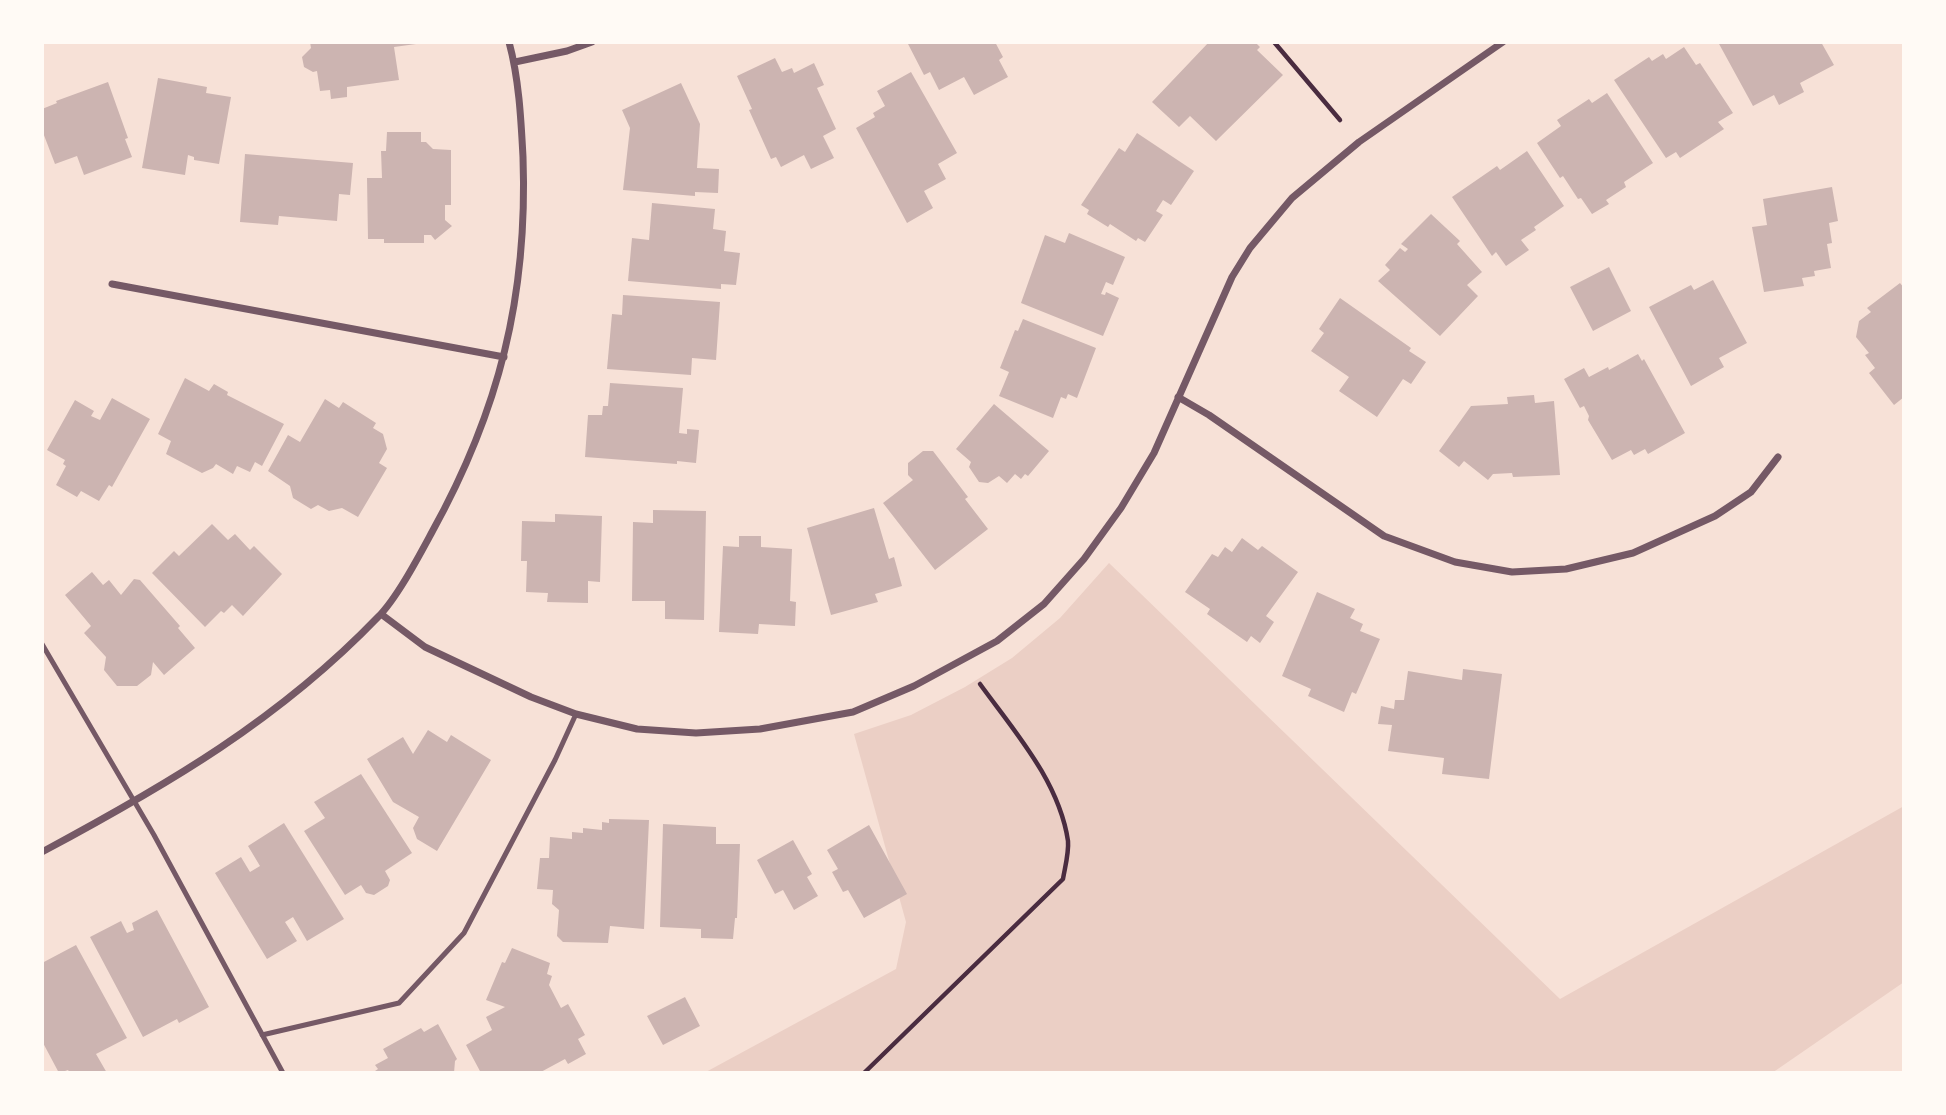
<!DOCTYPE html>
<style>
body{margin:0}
#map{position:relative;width:1946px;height:1115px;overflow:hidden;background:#f7e1d7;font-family:Arial,sans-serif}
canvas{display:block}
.frame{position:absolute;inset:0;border:44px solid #fffaf5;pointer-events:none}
</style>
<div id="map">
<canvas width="1946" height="1115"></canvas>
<div class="frame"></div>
</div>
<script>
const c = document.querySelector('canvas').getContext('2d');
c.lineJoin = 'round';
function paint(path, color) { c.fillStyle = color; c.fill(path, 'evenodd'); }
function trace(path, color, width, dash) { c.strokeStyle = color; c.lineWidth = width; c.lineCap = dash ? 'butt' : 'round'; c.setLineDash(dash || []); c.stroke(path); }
paint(new Path2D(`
 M1109,563L1560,999L1904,806V982L1772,1073H704L896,969L906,922L854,734L911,715L965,687L1012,658L1060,618Z`), '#ebcfc5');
paint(new Path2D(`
 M310,42H416V44L394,47L399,80L347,87V97L331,99L330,90L320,91L317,71L313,72L304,67L302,57L311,48Z
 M907,42H995L1003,57L999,60L1008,77L974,95L964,77L939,90L930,72L924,75Z
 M1209,42H1255L1260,47L1257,50L1283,75L1216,141L1190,116L1179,127L1152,102Z
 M1718,42H1821L1834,65L1800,83L1804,92L1779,105L1774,95L1753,106Z
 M1684,47L1696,65L1700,63L1733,113L1718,122L1724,129L1680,158L1676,152L1666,158L1614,80L1649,57L1652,61L1663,54L1666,59Z
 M775,58L782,72L792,68L794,73L814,63L824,85L817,88L836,129L823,136L834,158L811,169L804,155L781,167L776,157L771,159L749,110L752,109L737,76Z
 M911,72L957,153L938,164L946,179L924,191L933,208L907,223L856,128L875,117L873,113L885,106L877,91Z
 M158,78L207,87L206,93L231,97L219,164L194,160V157L188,155L185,175L142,168Z
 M108,82L128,138L125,139L132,157L84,175L77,156L55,164L42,130V109L57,103L56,101Z
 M681,83L700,124L697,168L719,169L718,193L695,192V196L623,190L630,128L622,110Z
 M1607,93L1653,163L1624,182L1626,187L1606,200L1609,204L1592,214L1581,198L1578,199L1563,176L1560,178L1537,143L1561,126L1557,120L1589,99L1592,103Z
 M387,132H421V142H426L433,149L451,150V205H445V220L452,226L435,240L431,235H424V243H384V239H368L367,178H382L381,151H386Z
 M1137,133L1194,171L1171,205L1163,200L1156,211L1163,215L1145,242L1138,238L1136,241L1110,224L1108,227L1087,214L1089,210L1081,205L1119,148L1125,152Z
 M1527,151L1564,206L1534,227L1536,230L1521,240L1529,250L1506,266L1496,252L1492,256L1452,197L1497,166L1500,170Z
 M245,154L353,163L350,195L339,194L337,221L279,216L278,225L240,222Z
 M1832,187L1838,221L1829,223L1832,243L1827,244L1831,268L1814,271L1815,276L1802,278L1804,286L1764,292L1752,227L1767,225L1763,199Z
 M652,203L715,209L713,229L726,231L724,251L740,253L736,285L721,284V289L628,281L632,238L649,240Z
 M1431,214L1460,241L1457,244L1482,272L1467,285L1478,296L1440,336L1378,281L1390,270L1385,265L1400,248L1405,252L1408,249L1401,244Z
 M1069,233L1125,257L1113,285L1106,282L1101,294L1105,295L1106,292L1119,298L1103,336L1021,303L1045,235L1065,243Z
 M1609,267L1631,311L1593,331L1570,287Z
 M1713,280L1747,343L1719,358L1724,367L1691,386L1649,307L1691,285L1694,290Z
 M1900,283L1904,288V397L1894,405L1869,373L1875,368L1865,355L1869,353L1856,337L1859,321L1871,312L1867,308Z
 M623,295L720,302L716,360L692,358L691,375L607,369L612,314L622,315Z
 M1340,298L1411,348L1409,351L1426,362L1411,384L1403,379L1377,417L1339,391L1349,377L1311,351L1324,333L1319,329Z
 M1023,319L1096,348L1077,398L1068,394L1066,399L1061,397L1053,418L999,396L1009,372L1000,368L1015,330L1018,331Z
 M1638,354L1642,361L1644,359L1685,433L1648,454L1645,449L1634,455L1631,450L1612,460L1588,420L1589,416L1584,406L1580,408L1564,379L1584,368L1589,377L1608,367L1609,370Z
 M185,378L209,391L214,384L228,392L227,395L284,424L262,466L255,462L250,472L237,466L233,474L216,464L213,468L202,473L166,454L171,441L158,434Z
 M610,383L683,388L679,433L687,434V429L699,430L696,463L677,461V464L585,457L588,415H602L603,406H608Z
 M1534,395L1535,403L1554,401L1560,475L1513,477L1512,473L1493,474L1488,480L1464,461L1459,467L1439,451L1471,406L1508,404L1507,397Z
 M112,398L150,419L112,487L109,485L99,501L81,491L77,497L56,485L66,466L63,464L65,460L47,450L75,400L94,411L91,416L100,420Z
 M325,399L339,408L343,402L376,423L373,428L383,434L387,449L379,463L387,468L358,517L342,508L329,511L318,505L311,509L293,498L290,486L268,471L288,435L300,442Z
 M994,404L1049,451L1028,476L1025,474L1021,479L1015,474L1007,483L999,476L988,483L979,482L969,467L971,462L956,449Z
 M923,451H933L968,497L965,499L988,529L935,570L883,503L913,480L908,475V463Z
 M874,508L889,559L894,557L902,586L875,594L878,602L831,615L807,528Z
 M653,510L706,511L704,620L665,619V601H632L633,522L653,523Z
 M555,514L602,516L600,582L588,581V603L547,602L548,593L526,592L527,561H521L522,521L555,522Z
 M212,524L228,540L235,534L250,550L254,546L282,574L243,616L232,605L224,613L221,611L205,627L152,573L174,551L179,556Z
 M739,536H761V547L792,549L790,601L796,602L795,626L759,624L758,634L719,632L723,546L739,547Z
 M1242,538L1258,550L1262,546L1298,572L1266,616L1274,622L1260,643L1251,636L1247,642L1207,614L1210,609L1185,592L1212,554L1218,557L1225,547L1232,552Z
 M92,572L103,585L109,580L121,595L134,579L140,580L180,626L178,628L195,648L164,675L153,662L151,675L137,686H117L104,670L106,657L84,633L91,626L65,595Z
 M1317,592L1355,609L1350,618L1363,624L1360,631L1380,639L1356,694L1352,692L1344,712L1308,696L1311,689L1282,676Z
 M1463,669L1502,674L1489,779L1442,774L1444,758L1388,751L1392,725L1378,724L1381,706L1394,709L1395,700H1404L1408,671L1462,680Z
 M428,730L447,742L451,735L491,760L437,851L417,839L413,828L419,817L393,802L367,759L403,737L413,754Z
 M361,774L412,853L385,871L390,880L388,886L374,895L366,893L361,885L345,895L304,831L325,818L314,802Z
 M609,819L649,820L644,929L610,926L608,943L563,942L557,936L559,910L552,904L553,890L537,889L540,858H549L550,837L572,839V832L583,833V828L602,830V822L609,823Z
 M284,823L344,919L307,941L293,917L285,922L297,941L267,959L215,873L241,857L250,872L260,866L248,846Z
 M663,824L716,827V844H740L737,918H735L733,939L701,938V929L660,927Z
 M869,825L907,894L864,918L848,890L843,892L832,872L838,869L827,850Z
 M793,840L812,874L807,877L818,896L794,910L783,890L775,894L757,860Z
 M157,910L209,1007L179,1023L177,1019L143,1037L90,937L121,921L127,933L134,930L132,923Z
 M76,945L127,1038L96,1054L107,1073H70L68,1070L59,1073L42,1041V963Z
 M512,948L550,963L547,974L552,976L549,985L561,1008L568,1004L585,1035L578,1039L586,1054L568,1064L565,1059L539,1073H481L466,1045L492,1030L486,1017L505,1007L486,1000L502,962L505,963Z
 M685,997L700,1026L663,1045L647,1016Z
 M438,1024L457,1059L455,1061L454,1073H372L378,1069L375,1065L388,1058L383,1049L421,1028L424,1032Z`), '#ccb4b1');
trace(new Path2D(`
 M1274,42L1340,120
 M864,1073L1063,879C1065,867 1069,853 1068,841C1059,781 1014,731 980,684`), '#4a2c40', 4.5);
trace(new Path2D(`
 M42,644L154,835L283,1073
 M262,1035L399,1003L464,933L555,760L576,714`), '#755966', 5);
trace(new Path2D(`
 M515,62L567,51L592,42
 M112,284L504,357
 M1178,397L1209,415L1384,536L1455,562L1512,572L1566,569L1633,553L1715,516L1751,492L1778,457
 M381,614L425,647L531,697L576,714L637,729L696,733L760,729L853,712L914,686L997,641L1044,604L1084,559L1121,508L1154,453L1232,277L1250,248L1292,198L1359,142L1503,42
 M42,852C167,785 279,720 378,617C397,598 419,556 432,532C499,411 528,296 523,157C521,119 519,79 509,42`), '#755966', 7);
</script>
